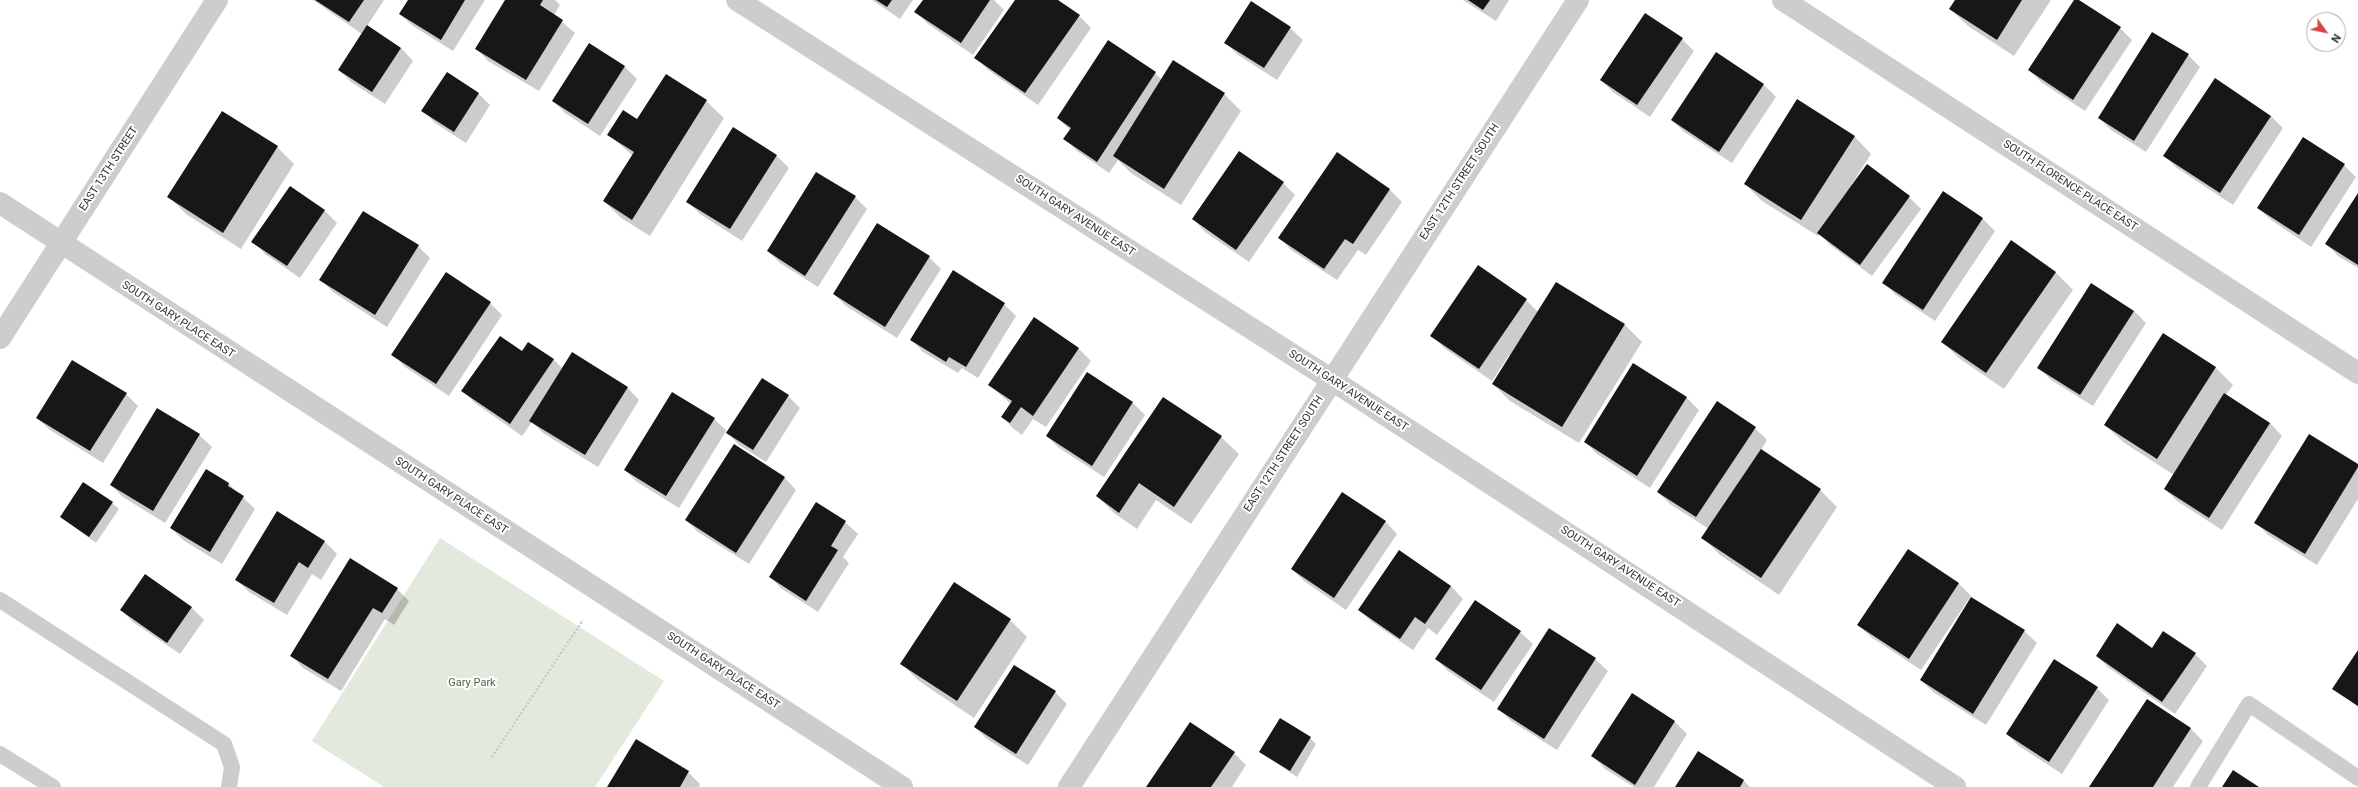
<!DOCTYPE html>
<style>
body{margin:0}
#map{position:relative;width:2358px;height:787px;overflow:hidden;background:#fff;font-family:Roboto,sans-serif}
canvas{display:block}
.north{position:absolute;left:2306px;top:12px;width:40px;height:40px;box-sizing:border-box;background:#fff;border:1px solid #acacac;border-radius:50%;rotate:123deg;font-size:11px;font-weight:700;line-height:16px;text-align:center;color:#303030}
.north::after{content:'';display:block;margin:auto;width:14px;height:18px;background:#d44745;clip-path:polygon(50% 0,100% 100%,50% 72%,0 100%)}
</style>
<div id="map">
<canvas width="2358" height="787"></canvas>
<div class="north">N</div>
</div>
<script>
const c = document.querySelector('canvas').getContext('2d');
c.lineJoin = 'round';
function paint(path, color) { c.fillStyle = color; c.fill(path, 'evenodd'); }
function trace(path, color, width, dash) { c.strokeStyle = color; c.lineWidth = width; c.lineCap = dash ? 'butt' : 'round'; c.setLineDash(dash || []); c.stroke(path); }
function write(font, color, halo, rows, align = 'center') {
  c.font = font + ' Roboto,sans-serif'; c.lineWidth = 4; c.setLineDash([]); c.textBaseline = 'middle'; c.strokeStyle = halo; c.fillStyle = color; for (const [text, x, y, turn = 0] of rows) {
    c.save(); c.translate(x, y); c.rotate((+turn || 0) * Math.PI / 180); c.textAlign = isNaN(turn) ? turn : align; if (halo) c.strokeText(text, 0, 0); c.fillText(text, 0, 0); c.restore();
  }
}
paint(new Path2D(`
 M440,538L664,681L595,787H384L312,741Z`), '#e2e9dd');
paint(new Path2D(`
 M313,0H384L367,26L401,48L413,61L385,104L351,82L339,70L362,34Z
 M409,0H485L453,51L413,26L400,14Z
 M506,0H555L560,5L554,15L575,33L539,91L488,61L476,48Z
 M872,0H913L900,19Z
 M924,0H994L1004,10L973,55L928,24L916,12Z
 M1016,0H1056L1079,16L1091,28L1038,105L988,70L976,58Z
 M1463,0H1509L1496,21Z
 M1956,0H2051L2014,56L1968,26L1950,9Z
 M2075,0L2120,28L2132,40L2085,111L2041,82L2029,70Z
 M1290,28L1303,40L1277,80L1238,55L1226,43Z
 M1682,39L1694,51L1650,117L1613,92L1601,80Z
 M590,44L625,67L637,79L600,136L565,113L553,101Z
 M1716,54L1764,85L1776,97L1732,163L1684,132L1672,120Z
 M2188,55L2200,67L2146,152L2111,130L2099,118Z
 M1155,73L1162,80L1224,94L1241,111L1181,205L1131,173L1118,160L1109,173L1077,151L1065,139L1070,130L1058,118Z
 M478,93L490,105L466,143L435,123L423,110Z
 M706,101L724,118L650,236L621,218L604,201L633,156L609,135L638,121Z
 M2271,116L2283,128L2233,205L2177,168L2165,156Z
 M734,128L777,156L789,168L742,241L700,214L687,201Z
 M1854,136L1871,154L1852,184L1909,197L1921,209L1872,276L1830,245L1820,234L1818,236L1762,201L1745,184Z
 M2303,139L2344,165L2356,177L2311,247L2271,220L2258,208Z
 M277,147L294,164L241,249L186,214L169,197Z
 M1337,154L1390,190L1402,202L1366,255L1358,250L1337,280L1291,250L1279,237Z
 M1283,183L1295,195L1249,262L1205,232L1193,219Z
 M290,187L325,211L337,223L300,278L265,254L253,241Z
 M1943,192L1983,219L1995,231L1935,321L1896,295L1884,283Z
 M2358,195V268L2338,256L2326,243Z
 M855,197L867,209L818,287L780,263L768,251Z
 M2012,242L2056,273L2073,290L2004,389L1960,359L1942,342Z
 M418,246L430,258L387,327L333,292L321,280Z
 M929,257L941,269L897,338L846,306L834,294Z
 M1556,283L1625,325L1642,342L1579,443L1510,401L1493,384L1510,356L1509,355L1492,381L1444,348L1432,335L1526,300L1538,312Z
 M490,303L502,315L449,396L405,367L393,354Z
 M1004,304L1016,316L978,378L962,368L958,373L923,352L911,339Z
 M2134,311L2146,323L2093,406L2051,380L2038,367Z
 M2164,334L2216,368L2233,385L2226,395L2270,423L2282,436L2222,530L2177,501L2165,489L2174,475L2123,442L2105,425Z
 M529,343L554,360L563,369L627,387L639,400L598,467L543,433L532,422L522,436L475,403L463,391L522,352Z
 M1078,348L1091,361L1046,427L1033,419L1022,435L1014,429L1002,417L1011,404L989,385Z
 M1633,364L1687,398L1699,410L1650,488L1597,454L1585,442Z
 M1088,373L1133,403L1145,415L1104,477L1059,448L1047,436Z
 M126,394L138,406L103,463L50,430L37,418Z
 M788,396L800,408L766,462L739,445L726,431L679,508L637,482L625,470L714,419L728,432Z
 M1164,398L1221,437L1239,454L1191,524L1156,500L1137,529L1114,513L1097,496Z
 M1755,428L1767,440L1761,450L1820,490L1837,507L1779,595L1720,555L1703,538L1709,529L1670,504L1658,492Z
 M199,435L212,447L165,523L123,497L111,485Z
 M2358,466V499L2317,565L2268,535L2256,522Z
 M206,470L229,484L255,509L222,564L183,540L171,528Z
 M784,477L796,490L749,564L698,532L686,520Z
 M112,503L119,509L96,543L61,517Z
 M816,503L845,522L858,534L843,557L849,563L818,612L782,589L770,577Z
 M277,513L325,542L337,554L321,580L312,574L287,615L249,592L237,580Z
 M1385,521L1397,534L1346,610L1304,581L1292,569Z
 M1958,583L1971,596L1921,670L1871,637L1858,625Z
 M1451,586L1463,599L1437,635L1428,628L1413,650L1372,622L1359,610Z
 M397,589L409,601L394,625L385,619L341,691L303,668L291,655Z
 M1972,599L2024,631L2037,643L1986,725L1933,692L1921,680Z
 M192,608L204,620L180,654L133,622L121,610Z
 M1010,620L1027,637L974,718L919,681L901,663Z
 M1520,632L1533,644L1494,702L1448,671L1436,659Z
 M2152,649L2195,654L2207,666L2175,714L2109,668L2097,656Z
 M2358,652V707L2334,689Z
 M1595,659L1608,671L1557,750L1511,721L1499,709Z
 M2097,688L2109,700L2062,774L2019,746L2007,734Z
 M1055,692L1067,704L1028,765L987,739L975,727Z
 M1632,694L1675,722L1687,734L1654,787H1634L1605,769L1593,756Z
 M2148,700L2191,729L2203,741L2173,787H2090Z
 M1310,738L1316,744L1297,777L1260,752Z
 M1234,753L1246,765L1232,787H1147Z
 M1698,753L1744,781L1750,787H1676Z
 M688,772L700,784L699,787H608Z`), '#0003');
paint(new Path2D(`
 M315,0H364L349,22Z
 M408,0H465L441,40L399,14Z
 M505,0H543L540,5L563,20L526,80L475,49Z
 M876,0H892L887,7Z
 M923,0H990L961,43L914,12Z
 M1015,0H1058L1080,15L1025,93L974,58Z
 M1468,0H1490L1483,10Z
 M1955,0H2022L1997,40L1949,9Z
 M2074,0H2079L2121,27L2073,100L2028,70Z
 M1251,1L1291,27L1264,68L1224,43Z
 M1645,13L1683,38L1637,105L1600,80Z
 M367,25L401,48L372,92L338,70Z
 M2152,32L2189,54L2134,141L2098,118Z
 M1108,40L1156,72L1097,162L1063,139L1071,128L1057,118Z
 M589,43L625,66L588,124L552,101Z
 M1716,52L1764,84L1719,152L1671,120Z
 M1173,60L1225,93L1164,189L1113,156Z
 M447,72L479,93L454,132L421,111Z
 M666,74L707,100L632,220L603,201L634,152L607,135L623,110L637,119Z
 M2215,78L2271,116L2220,193L2163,156Z
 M1797,99L1855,136L1801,220L1744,184Z
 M222,111L278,146L223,233L167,197Z
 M733,127L777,155L730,229L686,202Z
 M2303,137L2345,164L2299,235L2257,208Z
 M1239,151L1284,182L1236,250L1192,219Z
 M1337,152L1390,189L1353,244L1345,239L1324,269L1278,238Z
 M1867,164L1910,196L1860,265L1817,233Z
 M816,172L856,196L805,276L767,251Z
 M290,186L325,210L287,266L251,242Z
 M1943,191L1983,218L1923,310L1882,283Z
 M2358,193V265L2325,244Z
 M363,211L419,245L375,315L319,280Z
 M877,223L930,256L885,327L833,294Z
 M2011,240L2056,272L1986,373L1941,342Z
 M1478,265L1527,299L1479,369L1430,336Z
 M953,270L1005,303L966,367L949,357L946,362L910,340Z
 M446,272L491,302L436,384L391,355Z
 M1556,282L1625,324L1562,427L1492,384Z
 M2091,283L2134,311L2080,395L2037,368Z
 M1034,317L1079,348L1033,416L1021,407L1010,423L1001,417L1012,401L988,385Z
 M2163,333L2216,367L2157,459L2104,425Z
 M500,336L522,351L528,342L554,359L510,424L461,391Z
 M572,352L628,387L585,455L529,421Z
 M72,360L127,393L90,451L36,418Z
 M1633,363L1687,397L1637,476L1584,442Z
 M1087,372L1133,402L1092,466L1046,436Z
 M762,378L789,395L753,450L726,433Z
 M672,392L715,418L666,496L624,470Z
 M2224,393L2270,423L2209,518L2164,489Z
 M1163,397L1222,436L1174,507L1139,483L1119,513L1096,496Z
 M1717,401L1756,427L1696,517L1657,492Z
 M157,408L200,434L153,511L110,485Z
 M2309,434L2358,464V467L2305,554L2254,523Z
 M734,444L785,477L736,553L685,520Z
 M1761,449L1821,489L1761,578L1701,538Z
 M206,469L229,483L228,486L244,496L210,552L170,528Z
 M83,482L113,502L89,537L60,517Z
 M1342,492L1386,521L1334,598L1291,569Z
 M816,502L846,521L831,546L838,550L806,601L769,577Z
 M277,511L325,541L308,568L299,562L274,603L235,580Z
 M1908,549L1959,583L1909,659L1857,625Z
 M1399,550L1451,586L1425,624L1415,617L1400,639L1358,610Z
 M350,558L398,588L382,613L373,608L328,679L290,656Z
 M145,574L192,607L167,643L120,610Z
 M954,582L1011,619L957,701L900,664Z
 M1971,597L2025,630L1973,714L1920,680Z
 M1475,600L1521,631L1481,690L1435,659Z
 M2117,623L2152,648L2163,631L2196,653L2162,702L2096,656Z
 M1549,628L1596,658L1544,739L1497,709Z
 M2358,650V706L2332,689Z
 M2054,659L2098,687L2049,762L2006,734Z
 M1014,665L1056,691L1016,754L974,727Z
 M1632,693L1675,721L1635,785L1591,756Z
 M2147,699L2191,728L2153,787H2089Z
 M1280,718L1311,737L1290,771L1259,752Z
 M1190,722L1235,752L1211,787H1146Z
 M636,739L689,771L680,787H607Z
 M1698,751L1744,780L1740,787H1675Z
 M2233,770L2259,787H2222Z`), '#171717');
trace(new Path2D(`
 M492,757L583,620`), '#cacaca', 2.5, [2, 2]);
trace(new Path2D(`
 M0,600L224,744L232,767L229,787
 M0,754L53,787
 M2198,787L2249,704L2358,778`), '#cdcdcd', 16);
trace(new Path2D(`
 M737,0L1332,380L1955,787
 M1783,0L2358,373
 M0,203L902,787
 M0,338L217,0
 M1069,787L1578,0`), '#cdcdcd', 22);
write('11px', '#303030', '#fff', [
 ["EAST 13TH STREET",109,169,-57],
 ["EAST 12TH STREET SOUTH",1460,182,-57],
 ["SOUTH FLORENCE PLACE EAST",2070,186,33],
 ["SOUTH GARY AVENUE EAST",1075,216,33],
 ["SOUTH GARY PLACE EAST",178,320,33],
 ["SOUTH GARY AVENUE EAST",1348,391,33],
 ["EAST 12TH STREET SOUTH",1284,454,-57],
 ["SOUTH GARY PLACE EAST",451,496,33],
 ["SOUTH GARY AVENUE EAST",1620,567,33],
 ["SOUTH GARY PLACE EAST",723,671,33]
]);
write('11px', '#506842', '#fff', [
 ["Gary Park",472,683]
]);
</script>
